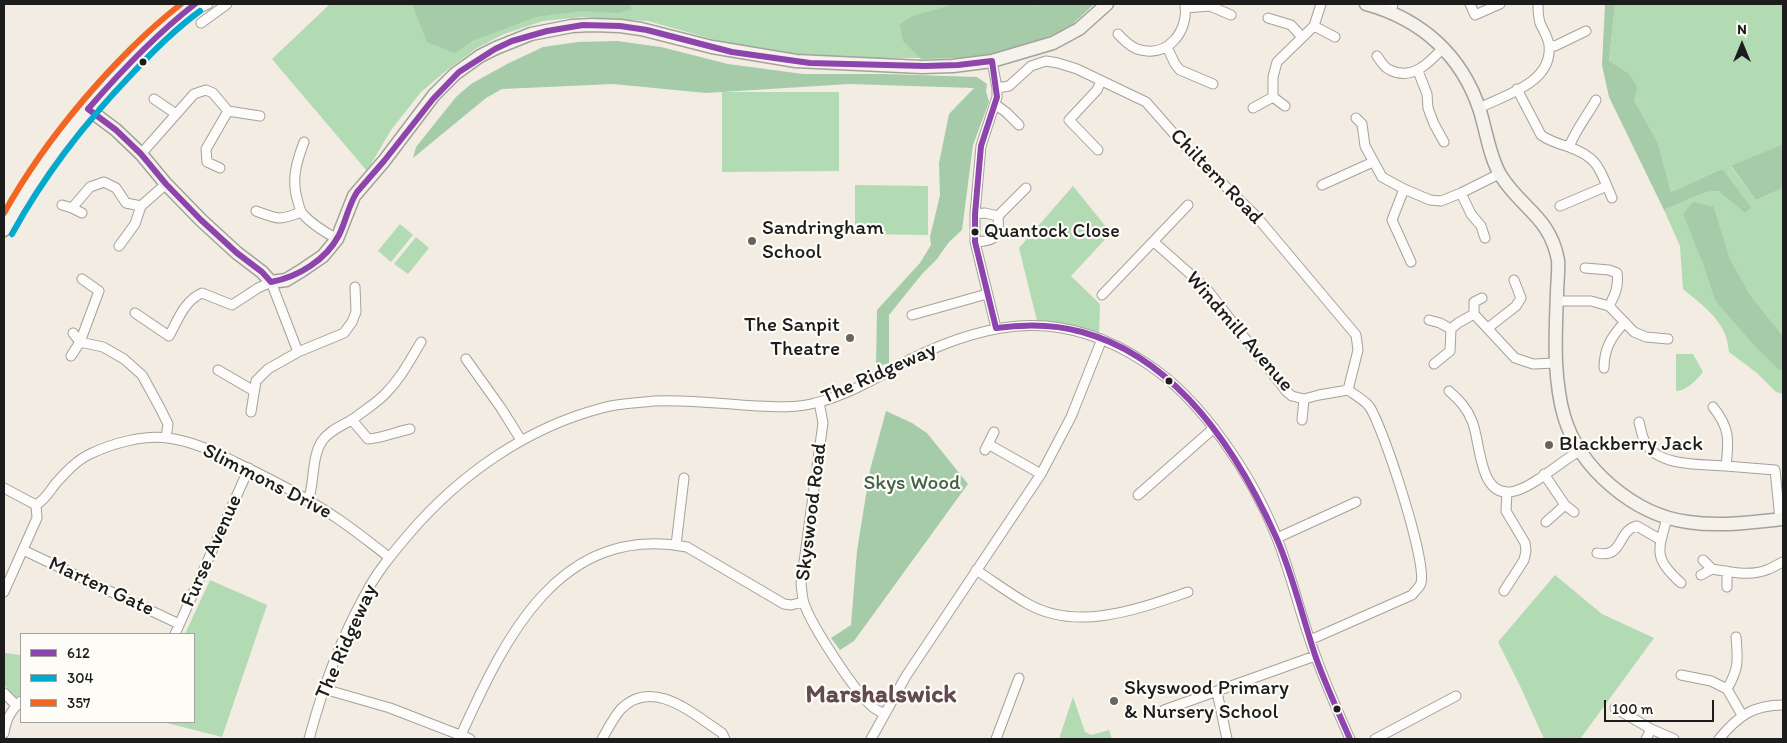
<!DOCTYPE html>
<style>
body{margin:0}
#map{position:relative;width:1787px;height:743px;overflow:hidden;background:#f2ece2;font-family:Itim,sans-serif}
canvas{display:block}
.frame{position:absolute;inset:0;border:5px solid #1c1c1c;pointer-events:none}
.legend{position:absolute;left:20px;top:633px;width:175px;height:90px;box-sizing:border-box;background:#fdfcf7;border:1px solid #a3a29f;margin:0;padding:6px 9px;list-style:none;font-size:15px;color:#1c1c1c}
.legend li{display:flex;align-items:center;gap:10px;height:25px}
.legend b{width:25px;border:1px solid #a3a29f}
.north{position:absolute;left:1717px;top:20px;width:50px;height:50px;-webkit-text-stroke:4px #fdfcf7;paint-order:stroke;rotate:0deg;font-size:14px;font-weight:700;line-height:20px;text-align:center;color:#1c1c1c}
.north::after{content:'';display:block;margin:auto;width:18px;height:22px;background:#1c1c1c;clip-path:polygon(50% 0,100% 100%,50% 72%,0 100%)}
.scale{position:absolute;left:1604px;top:700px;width:110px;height:22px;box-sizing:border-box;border:2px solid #1c1c1c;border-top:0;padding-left:6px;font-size:15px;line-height:18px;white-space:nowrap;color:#1c1c1c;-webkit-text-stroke:4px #fdfcf7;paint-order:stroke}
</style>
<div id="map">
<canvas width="1787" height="743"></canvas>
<div class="frame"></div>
<ul class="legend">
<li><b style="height:6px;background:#8e44ad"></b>612</li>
<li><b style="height:6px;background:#00a9ce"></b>304</li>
<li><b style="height:6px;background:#f26522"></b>357</li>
</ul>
<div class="north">N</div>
<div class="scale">100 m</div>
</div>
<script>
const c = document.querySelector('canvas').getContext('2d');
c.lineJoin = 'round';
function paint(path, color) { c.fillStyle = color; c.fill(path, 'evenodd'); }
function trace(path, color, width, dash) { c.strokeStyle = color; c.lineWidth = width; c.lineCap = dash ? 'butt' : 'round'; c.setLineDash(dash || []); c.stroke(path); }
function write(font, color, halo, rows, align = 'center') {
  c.font = font + ' Itim,sans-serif'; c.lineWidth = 4.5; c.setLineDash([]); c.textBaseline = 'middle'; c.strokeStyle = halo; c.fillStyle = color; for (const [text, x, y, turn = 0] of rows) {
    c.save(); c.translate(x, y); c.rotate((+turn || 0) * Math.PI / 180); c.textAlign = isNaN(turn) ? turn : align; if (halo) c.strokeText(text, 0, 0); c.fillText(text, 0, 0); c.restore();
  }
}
paint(new Path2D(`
 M330,4H1094L1065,31L1002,52L969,58H824L744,48L648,21L583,17L543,21L504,34L477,48L447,70L421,92L391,130L367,171L272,59Z
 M1615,4H1783V144L1731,167L1756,200L1783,188V336L1751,296L1730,259L1714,207L1702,261L1715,301L1756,348L1780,371L1783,370V394L1776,392L1757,373L1729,352C1727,321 1704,307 1683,289L1680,246L1664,210L1706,192L1718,191L1745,213L1722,169L1671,192L1658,143L1634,100L1609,61Z
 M722,92H839V171L722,172Z
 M855,185L928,186V235L855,234Z
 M1073,186L1111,233L1071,276L1100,304L1099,335L1037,321L1019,248Z
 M400,224L413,235L391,262L378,251Z
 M416,237L429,248L408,274L394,264Z
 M1676,354H1693L1703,372C1697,380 1686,391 1676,391Z
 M1555,575L1602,614L1654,638L1580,739H1544L1522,690L1498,642Z
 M210,580L267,605L222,737L163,722H194V634H185Z
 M4,653L21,655V695L16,698L4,685Z
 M1073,697L1085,732L1091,735L1109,730L1112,739H1059Z`), '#b2dab3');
paint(new Path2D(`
 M410,4H630L631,9L619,13L582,11L536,17L472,41L455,53L427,42L413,6Z
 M955,4H1031L1033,6L1036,4H1094L1065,31L1002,52L969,58L921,59L903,41L900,24L913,16Z
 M1605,4H1615L1609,61L1629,74L1637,87L1634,100L1658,143L1671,192L1722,169L1751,207L1745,213L1718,191L1706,192L1664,210L1609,97L1602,65Z
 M617,41L661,47L728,64L803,74H884L977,77L987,84L986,91L989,102L973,145L962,230L949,242L937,259L922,274L889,315V363L876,367L877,310L920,263L931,245L930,237L940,195L939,163L949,114L974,88L849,84L706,93L613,84L502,89L486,98L413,158L416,147L456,97L471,84L507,64L543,47L578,42Z
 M1783,144V188L1756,200L1731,166Z
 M1693,202L1714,207L1730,259L1751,296L1783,336V370L1780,371L1756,348L1715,301L1702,261L1683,214Z
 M886,411L912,423L927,433L968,484L854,641L840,650L831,638L851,625L857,551L870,470Z`), '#a5cba8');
const street = new Path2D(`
 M1470,4L1475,15L1500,4
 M1185,8L1210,6L1231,15
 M1391,11L1393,4
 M189,13L208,4
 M1268,18L1291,25L1302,37
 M201,23L227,4
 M1314,26L1335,37
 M1118,34C1124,40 1129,46 1137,49C1167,59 1189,32 1185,4
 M1549,45L1555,46L1586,31
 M1167,47L1175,64L1180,70L1213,84
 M1377,56C1380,60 1384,68 1390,70C1412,81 1429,63 1443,48
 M992,61L997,88V97L981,146L975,214V242L996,328
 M1418,71L1427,94L1428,108L1434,124L1444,142
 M997,88L1009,86L1031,66L1046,61L1058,63L1077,69L1146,102L1190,152L1256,216L1356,335L1358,350L1348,390
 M1517,89L1541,135C1549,141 1559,144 1569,147C1600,158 1600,171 1612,198
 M154,99L176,114
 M995,104L1007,113L1019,125
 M1285,106L1273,97V77L1277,62L1314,26L1321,4
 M1253,108L1273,97
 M1479,108C1505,95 1553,83 1549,45C1548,37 1543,30 1540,23C1538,16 1538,11 1538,4
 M228,111L260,116
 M1356,118L1362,124L1365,146L1382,177L1404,189L1430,200L1441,201L1461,193L1499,174
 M304,142C296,163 291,181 298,202C299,206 300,210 302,213C311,224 325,232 337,239
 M1569,147C1576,129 1587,116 1596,100
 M1098,150L1069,120L1097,90L1101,81
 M141,154L194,94L206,90L213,93L228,111L206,149L207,162L220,168
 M1322,185L1373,162
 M1404,189L1392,220L1411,262
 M1461,193L1471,214L1481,226L1485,238
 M62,205L72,208L90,187L104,182L116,188L126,203L141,206L166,184
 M1560,206L1607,186
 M72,208L82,213
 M256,211C277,219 279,221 301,212
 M998,216L1026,188
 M975,242C997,241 1000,236 998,216L985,213L975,214
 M1154,242L1206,288L1286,391L1292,396L1304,399L1319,395L1348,390C1355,395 1363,399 1369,406C1383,426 1427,561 1421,583C1420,587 1414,592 1412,595L1310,640
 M119,246L135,224L141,206
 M1585,268L1609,270L1617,273C1619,286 1615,295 1609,306
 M82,279L99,291L80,342L103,347L124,359L142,375L159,406L168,424L166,438
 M1102,295L1188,205
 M1482,298L1474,302V314L1515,358L1533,364L1556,363
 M1556,301H1591L1609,306L1634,332L1646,337L1668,339
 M135,313L169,336C178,320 184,301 202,293L232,305L258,288L271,282L298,352
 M912,315L987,294
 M1429,320L1440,323L1451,329
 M1488,328L1516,306L1521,298L1514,280
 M71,356L80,342L73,333
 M466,359L501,408L521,440
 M1434,364L1450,351L1451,329L1458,323L1474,314
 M1604,368C1604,349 1611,337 1624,323
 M218,370L254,391
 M1449,391C1459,400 1467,408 1472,421C1481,441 1478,501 1515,491C1536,485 1561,461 1581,450
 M819,402L823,423L801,584C802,590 802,597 804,603C811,625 856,694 874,708C877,710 881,712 884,714
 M1713,407C1730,428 1729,440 1726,466L1775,470L1780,519
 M251,412L256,381L268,369L298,352L344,333L352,322L356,312L355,287
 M352,420L368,439C383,438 395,432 410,429
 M1302,420L1304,399
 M1639,422C1641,429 1642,438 1646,444C1660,467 1702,464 1726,466
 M988,444L1041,474
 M985,450L994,432
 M1544,474L1565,505L1546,522
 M4,488L36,505
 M1138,495L1214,428
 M308,501C315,482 311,458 322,441C330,429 345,425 356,417C366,409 378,402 386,393C401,378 410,360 421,342
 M36,505C46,499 49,492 56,483C66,472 77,460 90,454C113,443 143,435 168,438C191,441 214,451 235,462C271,479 308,498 341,521C357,532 373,545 389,557
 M1565,505L1574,512
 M1667,518C1658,551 1653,558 1681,583
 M1277,538L1356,502
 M676,545L684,478
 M23,550L179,624
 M1597,553C1624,559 1617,530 1637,526L1661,540
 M1712,569C1730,572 1751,577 1769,569C1774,567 1778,564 1783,562
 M976,570C993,581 1010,594 1028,604C1078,632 1138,609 1188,592
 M1701,575L1712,569L1703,560
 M1727,587V571
 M1504,591L1524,560L1526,551L1525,543L1506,511L1507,492
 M4,592L37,518L36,505
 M175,634L249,468
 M1681,675L1711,681L1727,689L1742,715
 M324,689L390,708L470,739
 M1727,689C1739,669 1738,660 1736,637
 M1217,692L1227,739
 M4,693L16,705
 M1615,708L1651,729L1674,739
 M1164,710L1315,656
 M4,733C6,719 11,710 21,701
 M461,735C505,638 559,523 687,547L784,604L791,605L803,602
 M309,739C322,690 340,640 365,595C376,573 392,554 408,535C459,475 526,428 602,408C618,403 637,403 654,401C688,399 722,404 757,406C777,407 796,408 815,403C849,395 879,376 909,360C993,318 1065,309 1146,363C1202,399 1253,477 1277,538C1292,577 1301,618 1316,657C1326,685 1338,712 1350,739
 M602,739C608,729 613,718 621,709C653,677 693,714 722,733L725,739
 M871,739L906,676L1041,474L1071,417L1102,339
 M996,739L1019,678
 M1375,739L1456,696
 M1646,739L1651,729
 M1719,739C1738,716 1753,705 1783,705`);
const secondary = new Path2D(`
 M1366,4C1421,19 1462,55 1480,111C1486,130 1490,159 1501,176C1522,209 1550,217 1558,260C1559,270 1557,283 1557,294C1556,317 1555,340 1556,363C1557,380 1559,399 1564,416C1579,468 1634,515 1688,522C1720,527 1751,522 1783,519
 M88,109L116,130L141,154L166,184L201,220L237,253L262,272L271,282L286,280L301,271L323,256L337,239L354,196L384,161L434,95L455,74L480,56L496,48L531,34L572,26L592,25L620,26L641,29L712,47L796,61L922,67L953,66L992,61L1053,43L1079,29L1107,4
 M4,230C37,168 81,113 130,63C150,42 171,21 195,4`);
trace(street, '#a5a19c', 11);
trace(secondary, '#a5a19c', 15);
trace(street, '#fdfcfb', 9);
trace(secondary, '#f5f2ec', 12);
trace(new Path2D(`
 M992,61L997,97L981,146L975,214V242L996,328
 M88,109L116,130L141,154L166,184L201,220L237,253L262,272L271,282C298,277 326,260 339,235C346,221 348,206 357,192L384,161L433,99L459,72L495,49L512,41L547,31L583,25L620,26L647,30L732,52L810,63L925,66L958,65L992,61
 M88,109C121,71 155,35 195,4
 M996,328C1025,324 1054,324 1082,332C1177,358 1238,452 1276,537C1293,575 1302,616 1315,655C1325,684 1338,711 1350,739`), '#8e44ad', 6);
trace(new Path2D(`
 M12,234C44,176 84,124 130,76C152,52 174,30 200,11`), '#00a9ce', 6);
trace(new Path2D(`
 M4,213C46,138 114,57 181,4`), '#f26522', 6);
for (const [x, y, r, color] of [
 [143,62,4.5,"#1c1c1c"],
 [975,232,4.5,"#1c1c1c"],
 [752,241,5,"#676561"],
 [850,338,5,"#676561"],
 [1169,381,4.5,"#1c1c1c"],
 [1549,445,5,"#676561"],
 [1114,701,5,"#676561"],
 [1337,709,4.5,"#1c1c1c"]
]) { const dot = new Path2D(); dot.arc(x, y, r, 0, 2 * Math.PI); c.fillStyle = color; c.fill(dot); trace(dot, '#fdfcf7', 2); }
write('20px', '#1c1c1c', '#fdfcf7', [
 ["Quantock Close",984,232]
], 'left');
write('21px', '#1c1c1c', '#fdfcf7', [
 ["Chiltern Road",1216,177,46],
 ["Windmill Avenue",1239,332,49],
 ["The Ridgeway",879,374,-24],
 ["Slimmons Drive",267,482,27],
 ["Skyswood Road",812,512,-83],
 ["Furse Avenue",212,551,-66],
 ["Marten Gate",101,587,25],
 ["The Ridgeway",347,642,-66]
]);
write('21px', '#1c1c1c', '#fdfcf7', [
 ["Sandringham",762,229],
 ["School",762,253],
 ["The Sanpit",840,326,"right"],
 ["Theatre",840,350,"right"],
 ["Blackberry Jack",1559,445],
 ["Skyswood Primary",1124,689],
 ["& Nursery School",1124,713]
], 'left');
write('21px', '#436249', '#fdfcf7', [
 ["Skys Wood",912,484]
]);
write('bold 26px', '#634a52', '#fdfcf7', [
 ["Marshalswick",881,695]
]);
</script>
